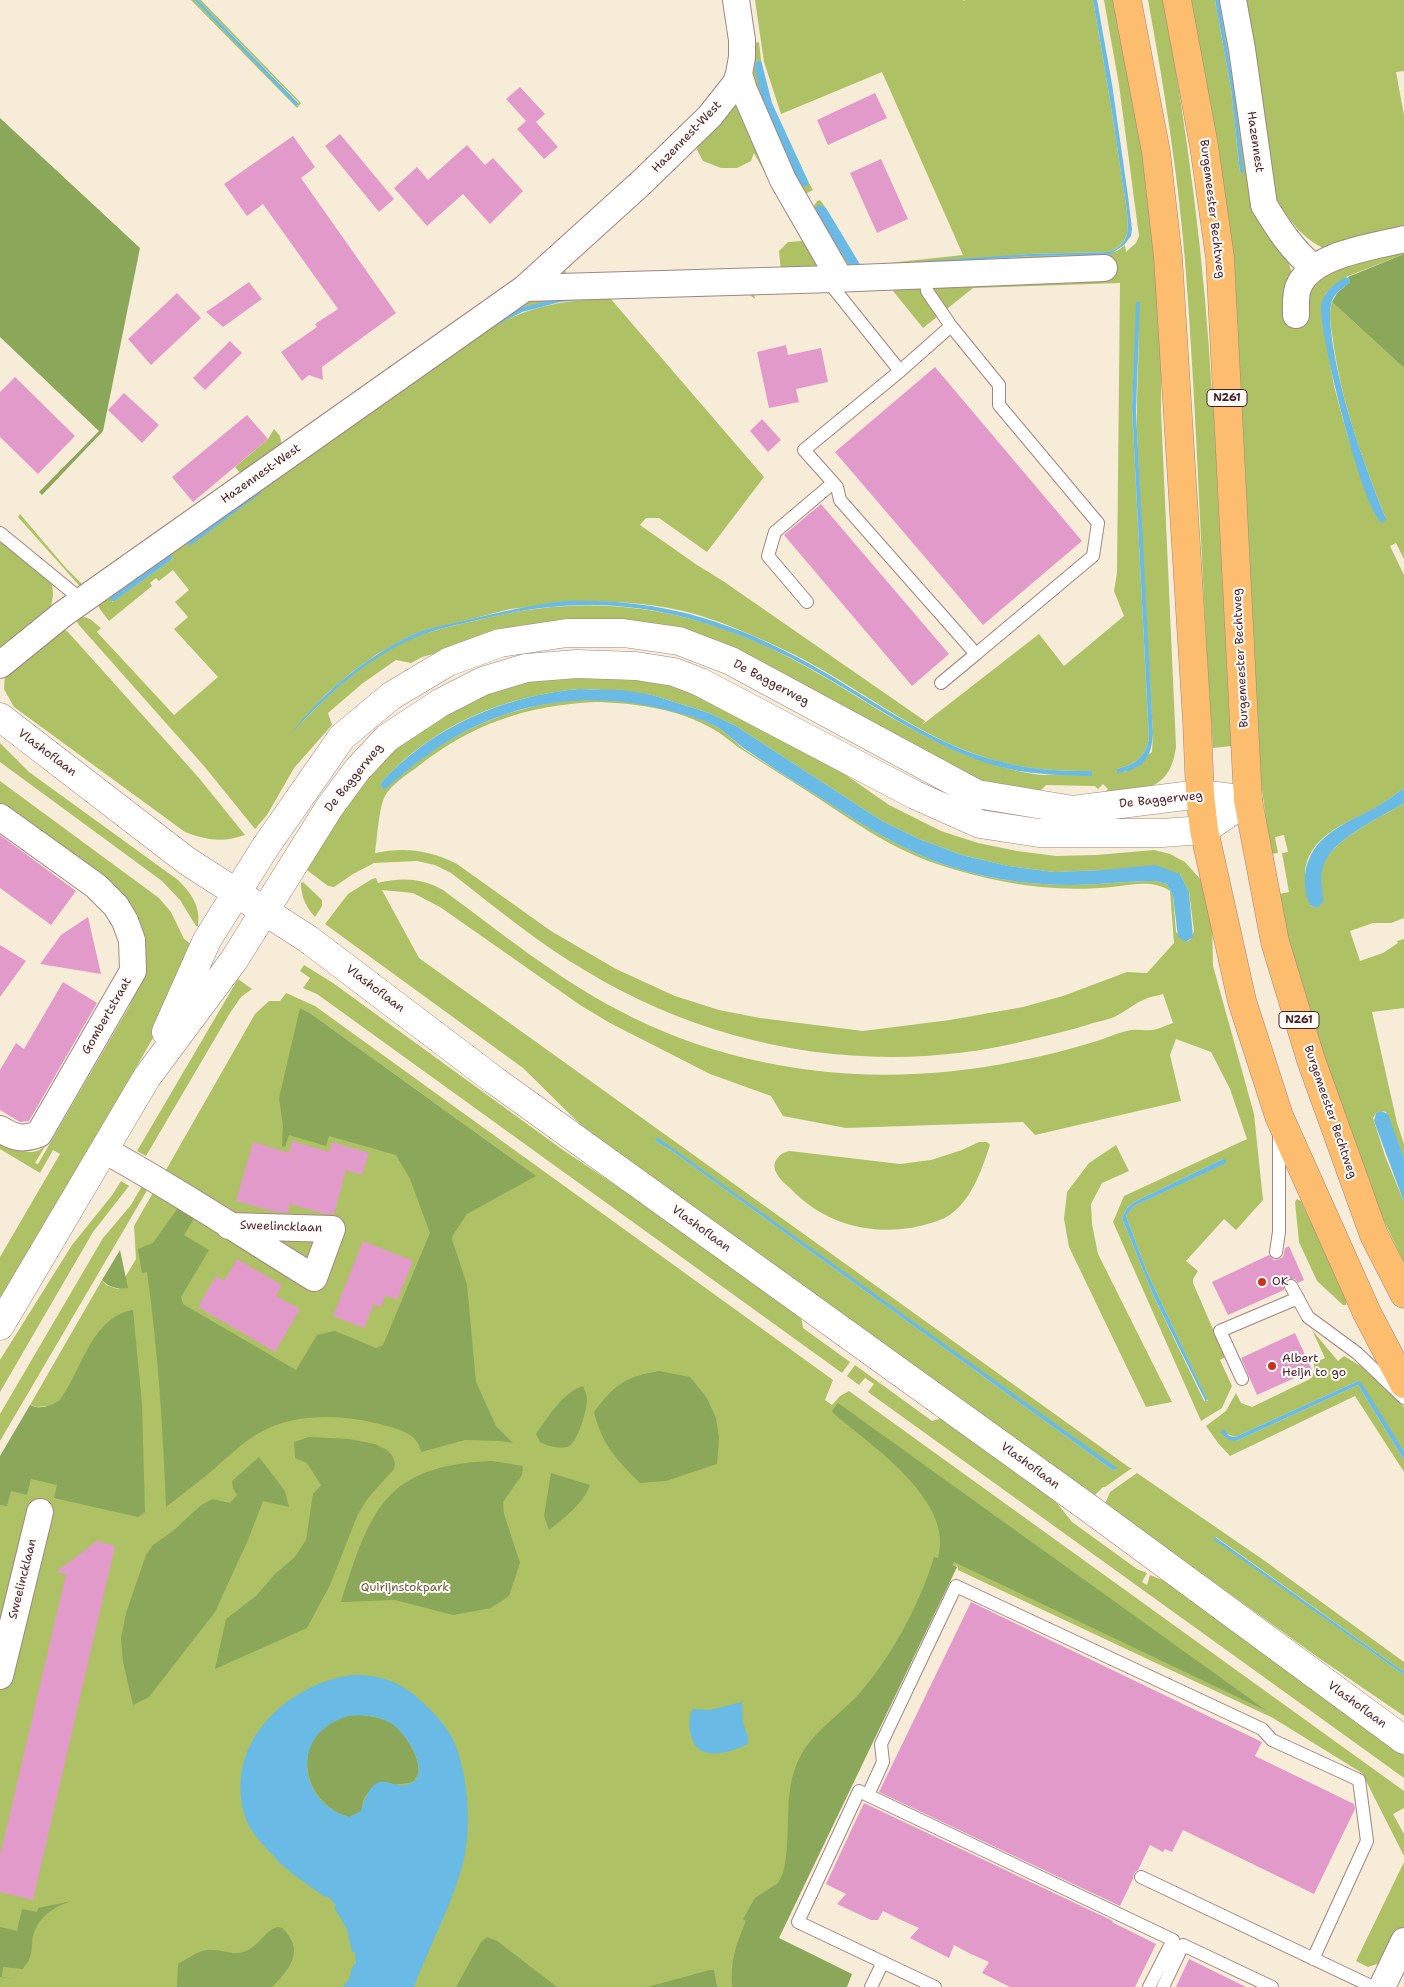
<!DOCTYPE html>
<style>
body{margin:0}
canvas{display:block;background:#f7ecd8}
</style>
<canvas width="1404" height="1987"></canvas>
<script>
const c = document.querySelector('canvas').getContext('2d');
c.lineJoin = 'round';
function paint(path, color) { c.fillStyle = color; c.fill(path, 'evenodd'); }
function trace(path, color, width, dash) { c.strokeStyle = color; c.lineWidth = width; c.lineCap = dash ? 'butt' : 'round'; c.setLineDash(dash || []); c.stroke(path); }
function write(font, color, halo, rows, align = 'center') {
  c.font = font + ' "Shantell Sans",sans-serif'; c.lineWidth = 4; c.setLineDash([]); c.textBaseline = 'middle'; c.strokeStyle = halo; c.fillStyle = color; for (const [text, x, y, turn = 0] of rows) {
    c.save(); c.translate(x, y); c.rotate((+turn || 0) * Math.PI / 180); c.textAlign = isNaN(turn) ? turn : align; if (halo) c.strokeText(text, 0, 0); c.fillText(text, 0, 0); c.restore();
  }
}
paint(new Path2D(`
 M191,0H194L297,106L299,103L198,0H201L301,103L297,108Z
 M755,0H963L964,1L965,0H1093C1103,58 1113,115 1121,173C1123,190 1130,217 1127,234C1125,242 1117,249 1109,252L1029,254L915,265L1032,256L1094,255L1117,251L1125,245L1126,252L1136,243L1139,236L1119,85L1104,0H1121L1162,284L1161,411L1176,747C1170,793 1140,790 1103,794L1108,789L1103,784L1098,789L1095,786L1046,785L1036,795L980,783L735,654L502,636L422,657L411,663L396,660L363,683L328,713L332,725L294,768L267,815L255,829L204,766L78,624L76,619L77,615L90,619L101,628L97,632L174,715L218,677L174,629L188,617L175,602L189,590L173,570L159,581L156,578L150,583L152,586L109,621L99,608L98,597L509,307L538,297L754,291L755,299L750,295L752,293L576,296L523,307L487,330C531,305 561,301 610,298L764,477L707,552L659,518H646L640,525L697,565L723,581L925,721L922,725L1039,634L1064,666L1124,616L1114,591L1117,573L1120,283L973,288L923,328L893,291V288L852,273L810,212L817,201L820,200L826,208L818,205L849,265L861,266L963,255L882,72L781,114L764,62ZM1137,302C1141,345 1136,387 1137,430C1141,532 1147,633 1153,734L1152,752L1125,772L1117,769C1136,764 1144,758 1149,739L1132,407ZM170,554L173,558L167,563L112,602L114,594ZM582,601C619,601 659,604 695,614C728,624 762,639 793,654C863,689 924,743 1001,762C1031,770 1061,771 1092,771C1076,772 1059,775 1044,775C1027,774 1009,769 992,764C919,742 859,694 792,659C697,608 596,592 491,617C466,623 439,628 415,637C369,656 328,694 295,730L325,695L352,672L377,654L414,634L510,609Z
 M1148,0H1164C1187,131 1205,263 1212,396H1213L1232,746L1213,748C1201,586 1198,423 1185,261C1178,174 1164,87 1148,0Z
 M1190,0H1215L1231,89L1240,172L1242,174L1233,83L1219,0H1404V71L1396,72L1404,115V225L1323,248C1292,233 1277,199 1259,171L1292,273L1308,295L1321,275L1404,246V254L1346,277L1326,293L1321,308L1334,386L1347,434L1367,493L1386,519C1363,461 1341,402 1333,340C1331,327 1328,313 1332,302L1404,368V559L1396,543L1390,546L1404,575V788C1394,796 1383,803 1372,810C1345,823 1306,838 1305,874C1305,884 1309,895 1310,905L1317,908L1323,900C1322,889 1320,878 1322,868C1330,840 1380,818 1404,803V918L1391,923H1373L1350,931L1360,961L1383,953L1398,943L1397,941L1404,939V1008L1372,1012L1397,1123L1404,1144V1158L1386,1112L1381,1111L1376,1113L1373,1118L1385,1156L1404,1202V1263L1371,1193L1349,1137L1297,978L1279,894L1289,892L1282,853L1288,852L1284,835L1275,837L1278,853L1271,854L1256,747Z
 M759,42L761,60L756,62L755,65L762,95L806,186L809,183L813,190L801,196L752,89L753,43Z
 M735,96L828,269L546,282ZM699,144L697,150L703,161L721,168H737L751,161L754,153L802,241L788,242L779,251L781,271L567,275L564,268Z
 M274,429L280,436L282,447L243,476L235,467L268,439Z
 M20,514L65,567L85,587V592L18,517Z
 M3,542L52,582L53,595L50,614L0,653V543Z
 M63,629L68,632L199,778L245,835C223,843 206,840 185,832L14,707L4,689L5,675Z
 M543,676L660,679L793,738L889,805L941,831L978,843L1017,851L1056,856L1097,855L1154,850L1170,854L1185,862L1202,881L1212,917L1213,966L1254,1114L1263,1200L1236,1230L1224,1219L1186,1261L1198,1271L1193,1279V1283L1225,1357L1220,1360L1232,1386L1222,1408L1201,1421L1113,1222L1124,1196L1247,1139L1230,1089L1211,1052L1176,1039L1170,1055L1181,1101L1035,1135L1023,1122L846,1128L783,1116L771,1096L710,1074L610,1023L580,1005L440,907L413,893L382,890L419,958L1130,1468H1132L1105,1487H1103L1094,1496L619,1154L580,1124L523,1068L325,924L348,894L372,879L376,878L378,883C400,877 423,878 443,890C500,932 555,977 618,1010C740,1075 883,1089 1017,1061C1044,1056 1071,1049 1097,1041C1109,1037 1120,1032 1131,1030C1138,1029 1145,1031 1151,1030C1158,1030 1166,1025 1173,1023L1163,994C1156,996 1148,997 1141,1001C1134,1004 1126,1011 1118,1015C1111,1019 1101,1021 1093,1023C1072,1030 1050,1035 1029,1040C878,1078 718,1051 586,971C538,943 495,907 451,873L435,865L417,861L374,863L353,874L334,887L328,886L303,867L387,751L472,698ZM579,689H593L652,695L709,713L736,726L882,821L919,839L962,855L1008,866L1054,872L1103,870L1180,874L1189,892L1194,931L1191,939L1186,942L1176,932L1173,896L1167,884L1154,881C1126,881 1098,885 1070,885C1024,885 976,877 934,861C892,844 853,819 816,795C792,780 768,765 745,750C736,743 728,734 719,728C700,717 676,711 655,706C580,689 498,706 434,750C417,762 400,776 384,789L380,784C431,726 503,696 579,689ZM596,702C636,703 679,709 713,729C722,734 730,741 738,747C765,765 794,782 821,800C858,825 895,850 937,864C994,883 1052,893 1112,887C1132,885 1152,879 1170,891L1174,943L1147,973L1127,972L1063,996L1023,1007L950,1020L863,1031L760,1018L719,1010L675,996L616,969L551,931L457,864C429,850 405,847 375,853C377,839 379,807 385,796C391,785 406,775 416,768C471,724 527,705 596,702ZM657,1138L1116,1469L1114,1471L669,1149L655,1141ZM1223,1159L1225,1163L1134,1206L1126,1216L1147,1272L1207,1399L1208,1401H1204L1154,1297L1122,1218L1127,1208L1134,1202Z
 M0,743L29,772L178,880C191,893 201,906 198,926H196L180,900L162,881L0,762Z
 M0,781L159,898L171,912L184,939L196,948L183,986L0,1303V1257L60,1154L53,1150L40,1173L0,1149V1139C16,1148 33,1161 47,1143L35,1163L38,1164L129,1007C151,966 153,925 119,890C106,877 90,868 76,857C51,839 26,821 1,803L0,804Z
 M303,882L322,900V906L315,917C306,907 301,897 301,883Z
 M304,965L333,983L563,1150L675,1225L801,1316L803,1328L850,1362L842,1373L317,994L303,988L310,978L300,971Z
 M238,979L252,989L241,997L230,1013L146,1156L137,1151Z
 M286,993L315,1006L833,1380L825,1400L832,1405L840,1396L849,1391L1404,1791V1808L1393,1814L1404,1834V1856L1362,1773L1273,1718L958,1570V1567L953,1565L954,1561L1264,1709L973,1508L775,1941L832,1987H0V1490L49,1406L37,1407L30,1405L102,1280L106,1285L118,1289L136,1259L134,1226L255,1014L269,1001H280ZM300,1008L310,1013L536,1176Z
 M979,1142H987L990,1145C982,1169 972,1199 951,1214C941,1221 931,1223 920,1226C873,1237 824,1224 791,1189C785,1184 779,1179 776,1172C771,1162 780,1152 790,1151L900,1164L931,1160L962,1150Z
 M1116,1145L1129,1171L1102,1183L1091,1204L1092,1224L1098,1254L1172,1402L1146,1407L1069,1247L1064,1219L1067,1192L1089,1163Z
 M121,1181L129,1186L93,1232L0,1392V1360L72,1245L113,1194Z
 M143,1184L149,1187L0,1441V1414L103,1238L131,1205Z
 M1297,1199L1301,1201L1347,1300L1346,1305H1343L1317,1281L1299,1242L1295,1202Z
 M1312,1330L1338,1361L1344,1356L1362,1367L1404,1407V1451L1358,1381L1235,1437L1220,1431L1236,1441L1358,1385L1404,1460V1472L1355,1396L1230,1456L1218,1443L1206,1426L1226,1411L1236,1393L1241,1403L1252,1407L1310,1379L1314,1372V1363L1325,1358Z
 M855,1365L932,1421L942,1418L1053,1498L1072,1522L1137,1569L1147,1573L1142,1582L1147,1585L1150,1575L1174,1585L1346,1711L1404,1755V1778L868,1392L874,1384L865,1378L859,1385L847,1376Z
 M1137,1473L1265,1561L1404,1662V1672L1216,1537L1214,1539L1404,1675V1716L1319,1658L1105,1504L1110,1492Z
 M1404,1862V1930L1389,1960L1368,1967L1356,1961Z`), '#aec165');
paint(new Path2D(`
 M0,118L140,248L103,431L42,495L39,492L99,431L0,337Z
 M1404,254V368L1332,302L1337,293L1350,282L1348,277Z
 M300,1008L310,1013L536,1176L467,1214L453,1235L452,1239L467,1285L476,1382L496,1426L513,1443L501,1441L465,1440L421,1452C418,1433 398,1429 383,1425C345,1414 294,1412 259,1433C240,1444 225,1460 208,1474C195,1485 180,1496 166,1507C163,1427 158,1351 147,1272L142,1273L138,1249L153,1243L180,1205L196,1215L184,1235L209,1250L181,1297L183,1304L296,1370L317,1335L335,1331L376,1348L383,1345L430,1233L410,1179L396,1155L329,1136L326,1146L289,1135L285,1147L282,1146L283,1126L279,1098Z
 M120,1250L128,1288C117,1289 110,1288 102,1280Z
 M133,1310L142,1404L145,1512L138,1517L54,1498L57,1485L31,1479L27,1495L11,1491L7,1506L0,1505V1456L30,1405C40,1410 51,1406 60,1400C81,1372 92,1316 133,1310Z
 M659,1371L690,1377L707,1398L716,1418L719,1438L717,1464L666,1481L640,1483C617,1460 602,1445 594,1412C615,1384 625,1377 659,1371Z
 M583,1386C584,1389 586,1393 587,1397C588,1407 578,1444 567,1447C559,1449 548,1446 540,1442L536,1434C549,1416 562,1393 583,1386Z
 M838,1403L1267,1711L954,1562L953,1565L957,1567L779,1938L852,1974L847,1987H732C730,1963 736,1943 746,1921L743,1919L755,1898L778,1883L783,1873C793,1836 781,1793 800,1757C812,1733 838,1716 857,1696C890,1660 920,1604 934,1557L938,1558C955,1501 872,1446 834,1414L832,1411Z
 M309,1437L349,1439L375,1444L387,1450L392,1455L395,1462L394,1469L368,1498L358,1514L330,1585L307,1628L215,1669L226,1619L256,1596L274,1575L295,1557L306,1540L313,1494L321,1485L307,1463L295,1458L294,1442Z
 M259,1457L285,1491L289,1507L263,1501L248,1540L215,1612L149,1697L133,1705L123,1662L121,1638L126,1613L146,1555L153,1545L173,1531L200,1506L212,1499L230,1503L237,1495L233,1488L232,1481Z
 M492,1461L523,1466L522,1475L503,1502L504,1514L520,1563L509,1596L491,1608L453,1615L395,1600L341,1602C370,1511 384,1465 492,1461Z
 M551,1473L590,1485C583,1504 564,1518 549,1530L544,1516Z
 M360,1715C370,1716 382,1718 391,1723C404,1731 431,1770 412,1782C407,1785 382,1784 374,1785L364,1798L361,1811L349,1817C289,1798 295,1714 360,1715Z
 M72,1901C51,1907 33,1921 32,1944C32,1949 31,1955 29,1960C28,1963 24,1966 23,1969L3,1967L2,1977L14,1979L0,1977V1927L17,1931L22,1909L37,1912L38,1908Z
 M278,1927L282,1928C305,1950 291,1968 272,1987H177L178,1964C187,1959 198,1951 207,1950C221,1948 232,1957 246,1951C259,1946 265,1930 278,1927Z
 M487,1937L497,1941L557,1987H456L481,1942Z
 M710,1970H714L717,1987H647Z`), '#8aa75a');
paint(new Path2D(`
 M194,0H198L299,104L296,106Z
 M1093,0H1097L1112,84L1128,196L1132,229L1131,236L1124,245L1109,255L1032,256L914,265V263L925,261L1029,254L1109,252C1117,249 1125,243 1127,234C1130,217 1123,190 1121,173C1113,115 1103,58 1093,0Z
 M1215,0H1219L1233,83L1244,172L1242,174L1240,172L1231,89Z
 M761,60L772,103L809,183L807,186H801C784,159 758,97 755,65L756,62Z
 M818,205H820L826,208L861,266L853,268L849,265L818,215L815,209Z
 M1346,277L1350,279V282C1344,288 1335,292 1332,301C1328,312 1331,327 1332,339C1341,401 1363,461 1386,519L1383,523C1363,515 1320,335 1321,308C1322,293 1334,284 1346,277Z
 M752,293L750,295L595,299L560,302L522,312L487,330L509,313L523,307L559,298Z
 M1136,302H1140L1136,412L1153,734C1151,759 1144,769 1117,773V769C1136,764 1144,758 1149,739L1132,407Z
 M259,490L261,493L194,543L190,546L188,544L189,541Z
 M170,554L173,558L167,563L114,601H111L110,599L114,594Z
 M564,601C649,598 718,616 793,655C862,690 925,744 1002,762C1032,770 1061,771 1092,771V776C1064,775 1036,775 1009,769C927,750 863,694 789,657C689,608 600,591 491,617C465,623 438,628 414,638C365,659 325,697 290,735C322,693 364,658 412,635C428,628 446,625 463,621C497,613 529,605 564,601Z
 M579,689L622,690L652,695L709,713L736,726L882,821L919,839L962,855L1008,866L1054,872L1103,870L1155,865L1180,874L1189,892L1193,937L1186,942L1178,937L1173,896L1167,884L1154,881C1126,881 1098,885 1070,885C1024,885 976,877 934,861C892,844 853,819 816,795C792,780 768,765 745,749C736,743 728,734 719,728C705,720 690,716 675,712C605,692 531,697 466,731C436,746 410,768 384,790L380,784C431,727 503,696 579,689Z
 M1404,788V803C1380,818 1331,839 1323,867C1319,879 1324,890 1323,902L1317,908L1310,905C1306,896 1304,885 1305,875C1309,838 1343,824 1371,810C1383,803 1394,796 1404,788Z
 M1381,1111L1388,1114L1404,1158V1202L1374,1121L1376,1113Z
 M657,1137L1117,1468L1114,1471L669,1149L655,1141Z
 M1223,1159L1226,1160V1163L1134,1206L1126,1216L1147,1272L1207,1399L1206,1402L1154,1297L1122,1218L1127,1208L1134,1202Z
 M1358,1381L1363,1385L1404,1451V1460L1358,1385L1236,1441L1229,1440L1220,1432L1224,1429L1229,1436L1235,1437Z
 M1215,1537L1404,1672V1675L1213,1539Z
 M352,1675C366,1675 380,1676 393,1682C403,1686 414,1694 421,1701C432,1711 444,1723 451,1736C468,1767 472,1825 464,1859C453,1904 430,1944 414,1987H343L349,1979L353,1965L356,1964L355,1952H352L347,1929L334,1907L336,1905L327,1896L325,1897C311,1887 296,1877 282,1865C278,1862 277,1859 273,1855C265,1847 256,1838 249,1826C242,1812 239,1794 241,1778C246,1723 300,1682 352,1675ZM349,1716C363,1714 379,1716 391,1723C404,1731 431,1769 413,1782C392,1796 377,1758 361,1811L349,1817C295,1801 291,1731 349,1716Z
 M742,1702L743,1723L748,1737V1744C729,1753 698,1763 691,1736C689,1726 688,1717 693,1709L709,1710Z`), '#69bae4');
paint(new Path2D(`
 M520,87L545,114L536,122L558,147L544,159L517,129L526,121L506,99Z
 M875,93L887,118L828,145L817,120Z
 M340,134L394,199L379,212L325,146Z
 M293,136L315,167L301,178L396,313L322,367L323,380L309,375L302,381L281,352L317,327L315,324L338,309L263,204L247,216L224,184Z
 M467,145L485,165L493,158L523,191L490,224L463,194L427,226L394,188L417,167L428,180Z
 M881,159L908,219L877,233L850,173Z
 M249,282L262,299L223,327L206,312Z
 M177,293L201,318L151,365L128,339Z
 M230,341L242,353L205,390L193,378Z
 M786,345L788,355L821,348L828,382L796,389L799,402L769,408L757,352Z
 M935,367L1082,541L983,625L835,452Z
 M15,377L75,436L38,474L0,437V392Z
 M124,393L159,425L142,443L108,410Z
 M247,415L268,439L193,502L172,477Z
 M762,419L781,440L768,452L750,431Z
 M821,504L949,654L912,686L784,535Z
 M0,835L76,891L51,925L0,888Z
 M88,917L101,974L40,964L61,935Z
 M0,945L26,961L0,997Z
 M63,982L97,1003L29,1121L20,1122L0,1110V1070L16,1043L24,1049Z
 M292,1141L329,1152L332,1142L369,1153L362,1175L346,1170L334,1214H325L290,1204L288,1213L276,1212L236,1201L253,1142L289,1153Z
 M363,1241L413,1261L397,1300L386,1295L381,1307L374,1304L364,1328L333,1316Z
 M1289,1246L1304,1280L1298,1283L1295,1279H1288L1284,1282V1290L1228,1315L1212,1282L1269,1255L1274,1260L1279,1259L1283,1257L1285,1248Z
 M237,1259L282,1285L276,1296L300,1309L275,1352L198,1307L216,1276L224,1281Z
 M1295,1333L1312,1370L1257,1395L1241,1358Z
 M97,1541L115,1546L33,1900L0,1892V1856L66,1574L56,1572Z
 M971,1602L1262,1742L1255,1756L1354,1804L1355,1809L1314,1894L1183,1830L1172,1852L1165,1849L1163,1852L1150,1845L1138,1870L1134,1873L1133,1879L1120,1906L879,1792Z
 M864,1803L1113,1921L1112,1922L1156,1944L1135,1987H1010L982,1973L989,1962L971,1954L954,1945L949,1958L910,1938L919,1928L899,1919L883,1911L878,1920H871L837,1904L846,1894L826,1884Z
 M1189,1959L1246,1987H1176Z`), '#e29acb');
const service = new Path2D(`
 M833,279L835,290L900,371L951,326L927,291L926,275
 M951,326L999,385V405L1098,523L1093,556L976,654
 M900,371L804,450L837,487L840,500L976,654L941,683
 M0,533L83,601
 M807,602L768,556L775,532L833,483
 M1276,1252L1279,1232V1133
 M1291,1286L1308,1317L1357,1353L1404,1398
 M1242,1379L1220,1331L1298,1298
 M868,1795L883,1762L881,1744L956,1586L1262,1729L1272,1740L1359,1780L1367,1841L1313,1959
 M1141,1877L1373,1987
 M871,1987L883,1962
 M935,1987L798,1922L859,1791L1173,1940L1149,1987
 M1163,1987L1183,1945L1272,1987`);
const minor = new Path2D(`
 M1233,0L1242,49L1264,205C1278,228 1292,250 1313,267
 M739,74L744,90L783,180L840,279
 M525,288L833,279L1104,268
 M1296,315C1296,307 1295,297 1298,288C1310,254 1373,247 1404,239
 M0,665L63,614L525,288L642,182L710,116L736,83L739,74L742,57V40L736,0
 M0,817L96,886L116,906L125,921L132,940L133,971L39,1134C22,1140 15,1138 0,1129
 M104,1150C176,1189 244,1235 314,1278L332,1229L229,1226
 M0,1676L40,1512
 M1382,1987L1404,1941`);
const tertiary = new Path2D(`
 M0,717L187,861L308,939L494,1080L1090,1509L1404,1740
 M166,1032L207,940L266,846L342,737L391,696L448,662L500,643L567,633H623L679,641L731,661L977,794L1073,810L1200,794L1248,800
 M0,1326L147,1077L234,960L329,808L357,770L387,738L440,703L483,681L526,668L577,664L636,666L674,672L700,682L915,795L980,824L1039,833H1162L1204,830L1248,800`);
const primary = new Path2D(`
 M1127,0L1156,152L1168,257L1197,722L1200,794L1204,830L1242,1001L1279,1116L1367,1313L1404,1384
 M1177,0L1204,146L1220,258L1248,800L1275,942L1311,1060L1374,1235L1404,1294`);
trace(service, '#a08682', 14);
trace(minor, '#a08682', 28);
trace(tertiary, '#a08682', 29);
trace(primary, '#a08682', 29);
trace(service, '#fff', 12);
trace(minor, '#fff', 26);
trace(tertiary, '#fff', 28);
trace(primary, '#fcbd6f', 28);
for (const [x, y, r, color] of [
 [1262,1282,5,"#c8321e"],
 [1272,1366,5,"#c8321e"]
]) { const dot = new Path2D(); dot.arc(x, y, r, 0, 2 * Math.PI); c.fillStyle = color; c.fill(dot); trace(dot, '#fdfcf7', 2); }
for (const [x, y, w] of [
 [1227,398,40],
 [1299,1020,40]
]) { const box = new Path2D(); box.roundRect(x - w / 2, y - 8.5, w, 17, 4); c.fillStyle = '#fdfcf7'; c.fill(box); trace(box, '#4a1f2b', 1); }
write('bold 11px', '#4a1f2b', null, [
 ["N261",1227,398],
 ["N261",1299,1020]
]);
write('12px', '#4a1f2b', '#fdfcf7', [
 ["Hazennest-West",687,137,-46],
 ["Hazennest",1255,142,82],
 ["Burgemeester Bechtweg",1212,209,83],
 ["Hazennest-West",261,474,-35],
 ["Burgemeester Bechtweg",1241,658,-93],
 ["De Baggerweg",771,683,28],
 ["Vlashoflaan",47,753,37],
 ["De Baggerweg",354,778,-51],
 ["De Baggerweg",1161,800,-6],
 ["Vlashoflaan",375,989,37],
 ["Gombertstraat",107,1016,-60],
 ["Burgemeester Bechtweg",1330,1112,71],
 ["Sweelincklaan",281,1227,2],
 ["Vlashoflaan",701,1229,36],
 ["Vlashoflaan",1030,1466,36],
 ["Sweelincklaan",23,1579,-76],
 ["Vlashoflaan",1357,1705,36]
]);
write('12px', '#4a1f2b', '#fdfcf7', [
 ["OK",1272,1282],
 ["Albert",1282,1359],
 ["Heijn to go",1282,1373]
], 'left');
write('12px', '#6d583f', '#fdfcf7', [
 ["Quirijnstokpark",405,1588]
]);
</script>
